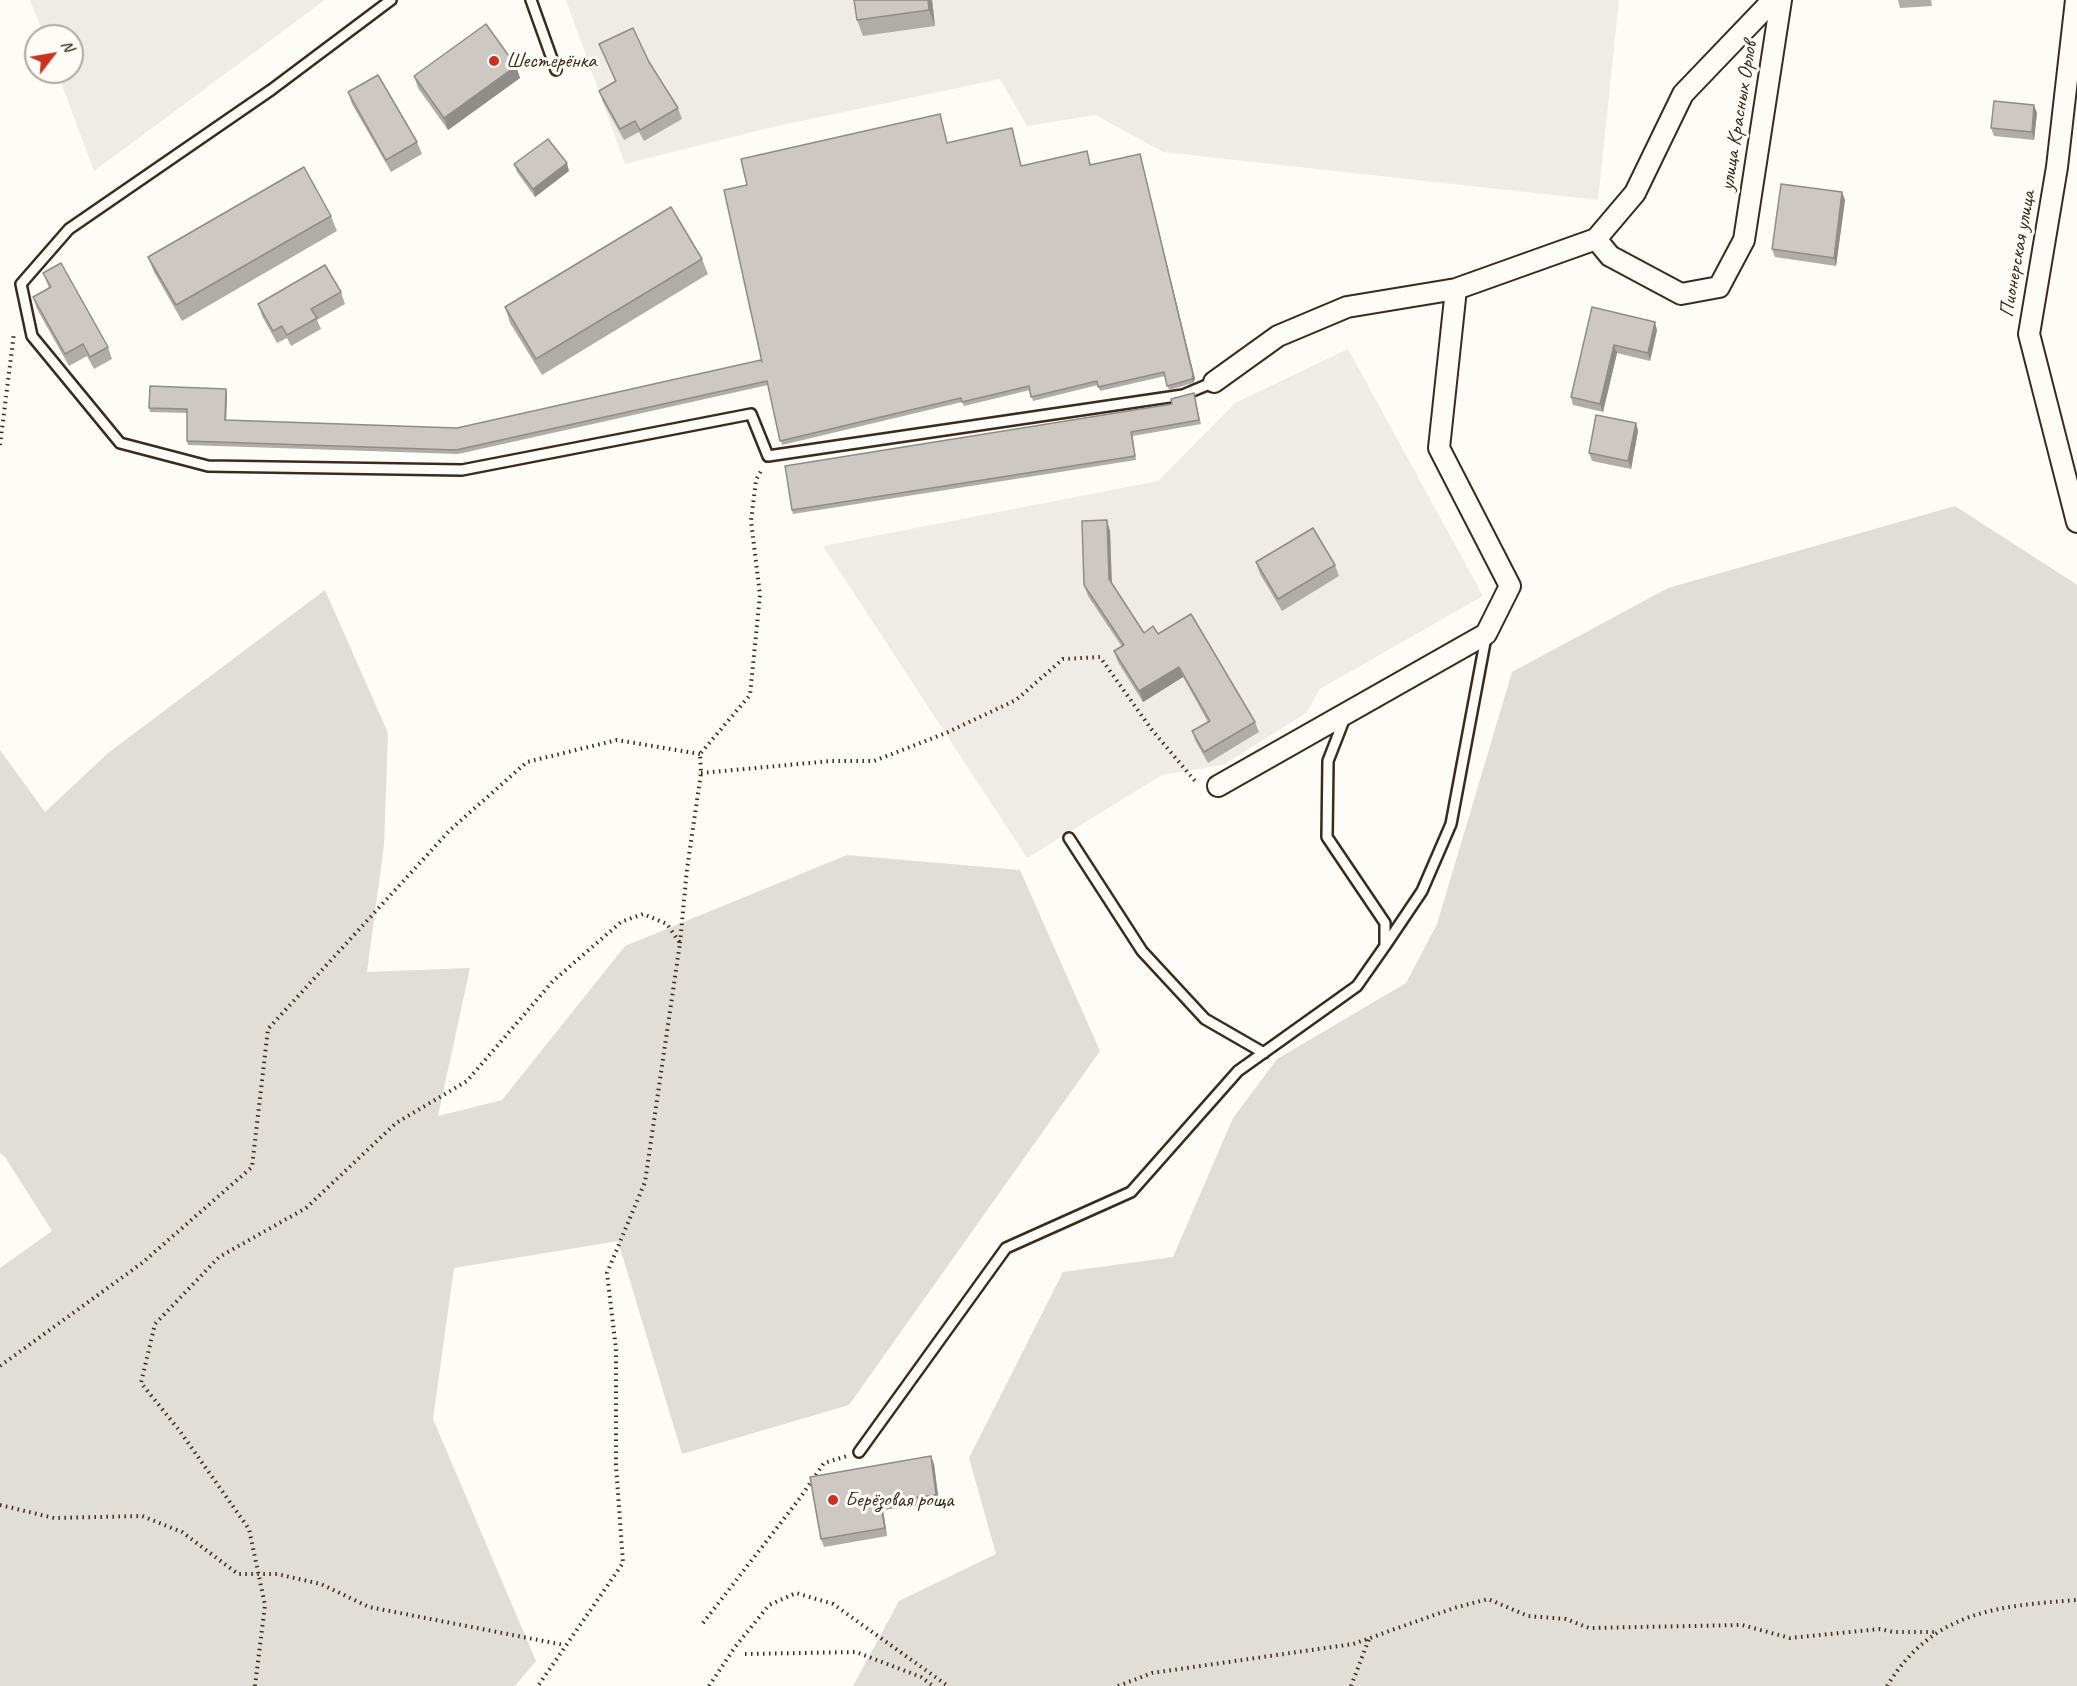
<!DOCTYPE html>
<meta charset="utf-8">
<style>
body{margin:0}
#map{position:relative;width:2077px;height:1686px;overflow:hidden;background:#fdfcf7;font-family:Caveat,sans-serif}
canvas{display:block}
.north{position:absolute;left:24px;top:24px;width:60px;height:60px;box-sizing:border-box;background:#fdfcf7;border:2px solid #afa8a0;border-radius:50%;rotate:59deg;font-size:16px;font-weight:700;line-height:24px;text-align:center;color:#3b2a1e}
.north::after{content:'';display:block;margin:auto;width:21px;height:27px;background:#c8321e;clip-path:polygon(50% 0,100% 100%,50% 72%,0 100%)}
</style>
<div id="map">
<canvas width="2077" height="1686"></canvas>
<div class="north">N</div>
</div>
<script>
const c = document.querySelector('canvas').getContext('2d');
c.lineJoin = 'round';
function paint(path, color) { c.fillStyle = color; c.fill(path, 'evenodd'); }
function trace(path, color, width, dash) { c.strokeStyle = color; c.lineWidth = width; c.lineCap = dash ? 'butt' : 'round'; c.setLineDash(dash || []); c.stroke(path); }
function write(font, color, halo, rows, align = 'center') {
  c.font = font + ' Caveat,sans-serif'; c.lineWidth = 6; c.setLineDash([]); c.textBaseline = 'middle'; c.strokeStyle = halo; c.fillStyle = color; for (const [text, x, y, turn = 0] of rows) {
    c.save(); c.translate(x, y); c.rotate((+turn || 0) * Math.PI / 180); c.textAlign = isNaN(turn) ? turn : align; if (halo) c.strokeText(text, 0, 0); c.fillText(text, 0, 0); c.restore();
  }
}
paint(new Path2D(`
 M30,0H325L94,171L57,72H72V36H44Z
 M566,0H1619L1598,200L1163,152L1095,115L1027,126L1000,79L768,128L625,164Z
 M1348,349L1483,596L1320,689L1306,713L1223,765L1162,775L1027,858L823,546L1158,481L1235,403Z`), '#efece7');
paint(new Path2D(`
 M1955,506L2076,584L2077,587V1686H853L899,1601L996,1554L969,1458L1063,1272L1173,1257L1233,1118L1277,1059L1406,983L1437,924L1512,672L1668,588Z
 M325,590L388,733L384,845L367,972L470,968L438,1116L502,1100L625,946L847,855L1020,870L1100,1051L849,1405L682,1454L618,1241L454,1268L433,1419L536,1661L515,1686H0V1268L52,1231L5,1157L0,1153V750L45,812L108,753Z`), '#e1ded7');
const service = new Path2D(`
 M391,0L271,90L69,229L21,284L32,336L120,443L208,466L462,470L751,414L768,456L1183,395L1214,382
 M531,0L556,70
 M1069,838L1142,951L1205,1019L1264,1053
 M1385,946L1422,891L1451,824L1486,637
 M859,1452L1006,1248L1131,1192L1238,1071L1357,986L1385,946V923L1327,837L1328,761L1344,720`);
const minor = new Path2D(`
 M2076,0L2057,167L2029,334L2077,522
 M1596,239L1610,256L1681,294L1719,287L1744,240L1781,0
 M1214,382L1278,336L1347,307L1456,289L1596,239L1635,193L1683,94L1773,0
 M1218,786L1486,634L1510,586L1439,448L1456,289`);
trace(service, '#3b2a1e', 14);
trace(minor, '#3b2a1e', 24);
trace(new Path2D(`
 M0,445L14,333
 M701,773L831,761H874L946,733L1016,700L1063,659L1100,657L1152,730L1195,781L1199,782
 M680,943L687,869L701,773L700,754L750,695L760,595L751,521L756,480L762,469
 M0,1366L142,1263L252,1167L268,1029L450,830L527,762L617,740L700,754
 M0,1505L54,1518L142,1516L182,1532L238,1574H277L321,1584L369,1607L564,1645
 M703,1623L800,1498L824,1463L847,1456
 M745,1654L856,1652L921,1677L933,1686
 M255,1686L265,1605L249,1529L179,1430L141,1383L155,1324L219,1257L306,1208L396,1123L467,1081L553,981L621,922L643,914L667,924L680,943L645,1182L607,1273L616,1349V1465L623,1563L538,1686
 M709,1686L735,1647L769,1605L796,1593L833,1604L948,1686
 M1118,1686L1152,1673L1353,1644L1454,1608L1488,1599L1528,1616L1566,1619L1589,1628L1742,1625L1790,1638L1880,1629L1893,1632H1934
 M1351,1686L1369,1639
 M1887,1686C1933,1611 1997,1606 2077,1600`), '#3b2a1e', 4, [1.5, 4.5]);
trace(service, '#fdfcf7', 9);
trace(minor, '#fdfcf7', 20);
paint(new Path2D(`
 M854,0H932L935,26L863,36L857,20Z
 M1898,0H1931L1932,6L1900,8Z
 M599,44L649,62L678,108L682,119L644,141L639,132L624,140L603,102L599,91L615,81Z
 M516,66L520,78L448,130L418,88L414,76Z
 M348,92L417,142L422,154L391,172L352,104Z
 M2037,113L2034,140L1994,136L1991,128Z
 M940,114L947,143L1013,132L1021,166L1088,155L1091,165L1140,154L1195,379L1193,383L1169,390L1165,376L1100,391L1098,385L1033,401L1030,390L964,406L962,402L782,445L768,385L458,454L188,445L187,441V413L150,412L149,408L227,393L226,420L457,428L762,362L747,185Z
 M514,164L569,171L535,197L517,172Z
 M1845,200L1836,266L1775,257L1772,249Z
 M331,216L337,231L182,321L154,272L148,257Z
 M702,259L708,274L542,375L510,323L505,307Z
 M43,273L108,347L112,359L94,369L87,356L69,366L37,309L33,297L49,288Z
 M341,292L345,304L317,320L321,329L291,346L287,338L277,343L262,316L258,304Z
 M1592,307L1657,330L1650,361L1617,353L1603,412L1573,405L1571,397Z
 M1194,393L1201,424L1133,436L1136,460L793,514L792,510L1172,404Z
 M1636,423L1638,431L1631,469L1592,461L1589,453Z
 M1110,531L1112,585L1144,633L1158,634L1255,722L1259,732L1208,763L1196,742L1192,731L1208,722L1183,677L1143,702L1118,662L1114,651L1122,647L1088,596L1084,585Z
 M1256,562L1335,565L1339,576L1282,611L1260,574Z
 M934,1464L939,1503L883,1510L887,1536L824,1547L821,1539Z`), '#b0aca7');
paint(new Path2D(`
 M928,0H932L935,26L929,10Z
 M516,66L520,78L448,130L444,118Z
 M2034,105L2037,113L2034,140L2032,132Z
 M1140,154L1195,379L1193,383L1192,379Z
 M567,163L569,171L535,197L533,189Z
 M1842,192L1845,200L1836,266L1834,258Z
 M1655,322L1657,330L1650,361L1648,353Z
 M1614,345L1617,353L1603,412L1600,404Z
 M226,389L227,393L226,424L225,420Z
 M1636,423L1638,431L1631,469L1628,461Z
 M1107,520L1110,531L1112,590L1109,579Z
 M1179,667L1183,677L1143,702L1139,691Z
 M931,1456L934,1464L939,1503L936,1495Z
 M880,1502L883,1510L887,1536L885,1528Z`), '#908c88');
const building = new Path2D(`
 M854,0H928L929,10L857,20Z
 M486,24L516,66L444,118L414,76Z
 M633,28L649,62L678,108L640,130L635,121L620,129L599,91L616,81L599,44Z
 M378,75L417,142L386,160L348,92Z
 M1994,101L2034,105L2032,132L1991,128Z
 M940,114L947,143L1012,128L1021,166L1087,151L1090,165L1140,154L1193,375L1192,379L1167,386L1164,372L1098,387L1097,381L1031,397L1029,386L962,402L961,398L780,441L767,381L456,450L187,441V409L149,408L150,386L226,389L225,420L457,428L761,360L762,362L724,190L747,185L741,159Z
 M548,139L567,163L533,189L514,164Z
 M304,167L331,216L176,305L148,257Z
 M1781,184L1842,192L1834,258L1772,249Z
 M671,207L702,259L536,359L505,307Z
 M61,263L108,347L90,357L83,344L65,354L33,297L51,287L43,273Z
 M325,265L341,292L311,309L317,318L287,335L282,326L273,331L258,304Z
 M1592,307L1655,322L1648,353L1614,345L1600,404L1571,397Z
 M1194,393L1199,420L1131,432L1135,456L792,510L785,466L1172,404L1171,399Z
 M1596,415L1636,423L1628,461L1589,453Z
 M1107,520L1109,579L1144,633L1153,626L1158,634L1191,614L1255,722L1204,752L1192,731L1210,721L1179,667L1139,691L1114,651L1124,645L1084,585L1082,521Z
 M1313,528L1335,565L1278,599L1256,562Z
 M931,1456L936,1495L880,1502L885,1528L821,1539L810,1477Z`);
paint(building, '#cdc8c2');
trace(building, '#908c88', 1.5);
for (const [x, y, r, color] of [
 [494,61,6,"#c8321e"],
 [833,1500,6,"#c8321e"]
]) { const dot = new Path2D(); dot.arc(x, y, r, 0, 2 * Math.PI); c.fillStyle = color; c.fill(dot); trace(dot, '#fdfcf7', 2); }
write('21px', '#3b2a1e', '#fdfcf7', [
 ["Шестерёнка",506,61],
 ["Берёзовая роща",845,1500]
], 'left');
write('21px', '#3b2a1e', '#fdfcf7', [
 ["улица Красных Орлов",1739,116,-81],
 ["Пионерская улица",2018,254,-80]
]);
</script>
